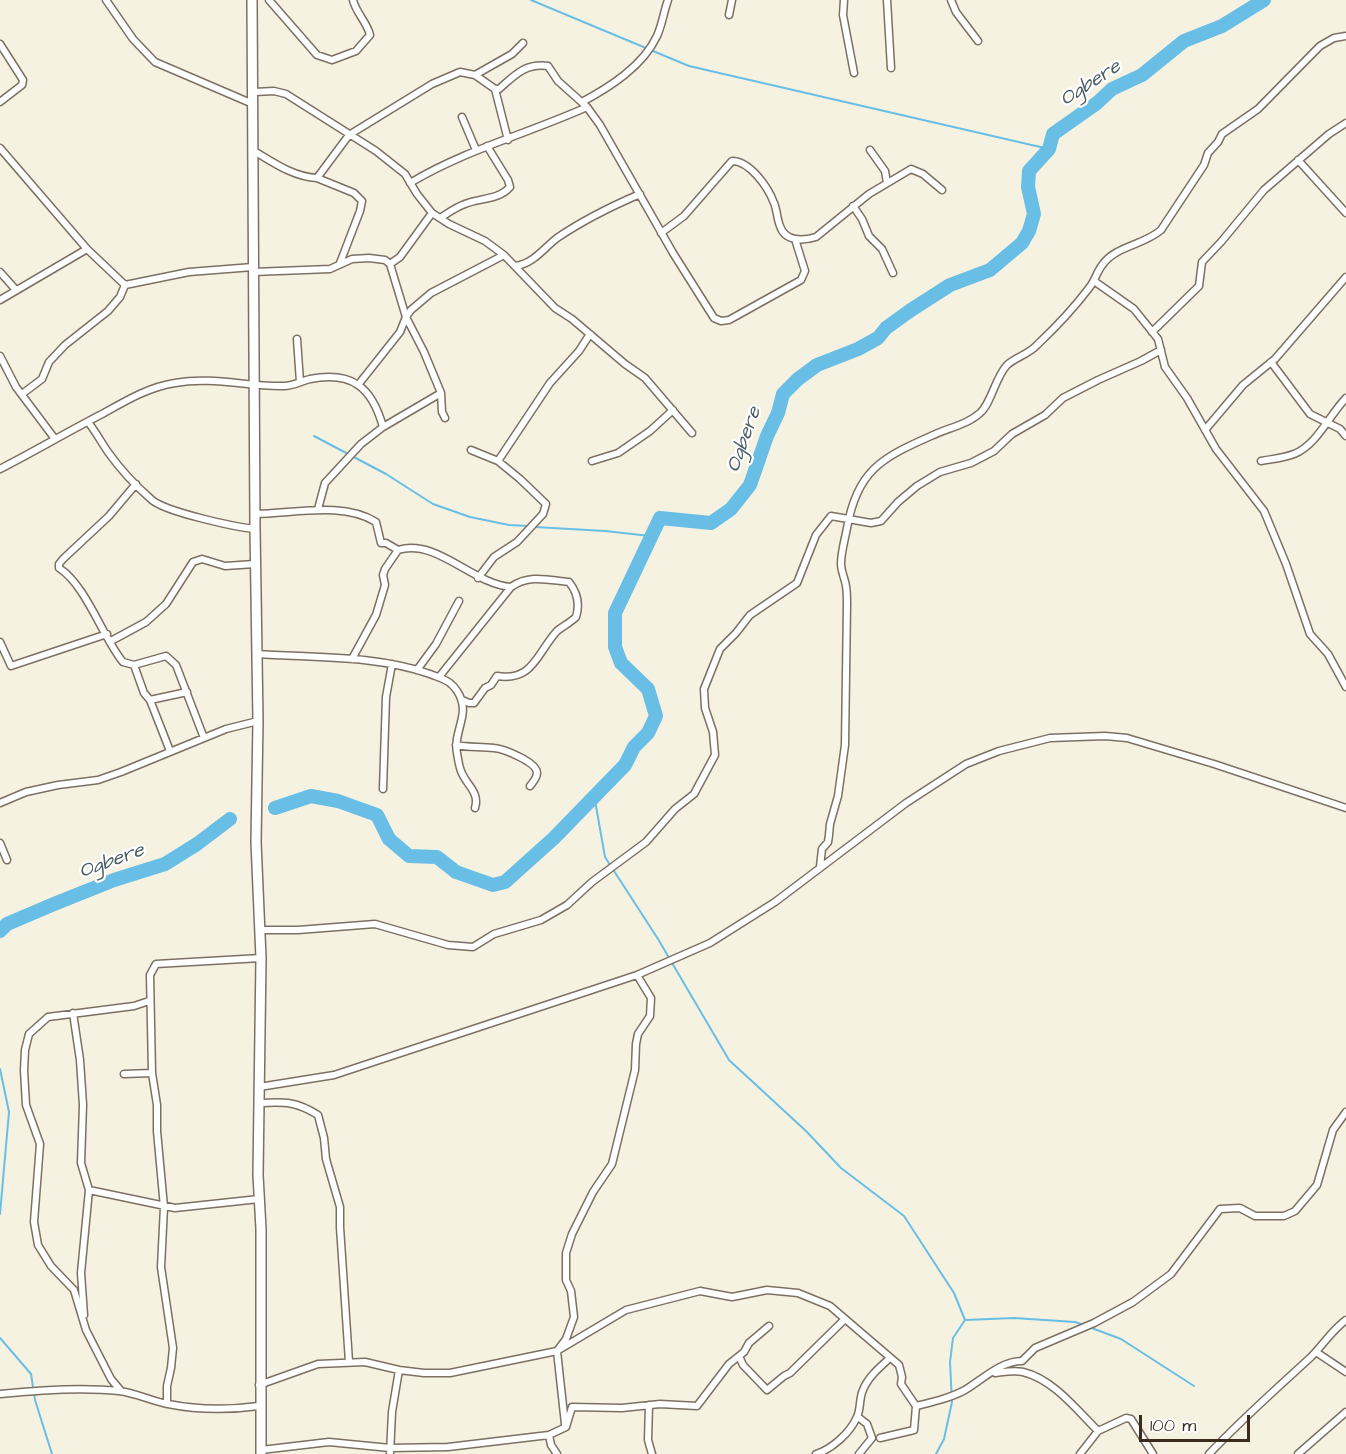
<!DOCTYPE html>
<style>
body{margin:0}
#map{position:relative;width:1346px;height:1454px;overflow:hidden;background:#f6f2e2;font-family:"Architects Daughter",sans-serif}
canvas{display:block}
.scale{position:absolute;left:1139px;top:1415px;width:111px;height:27px;box-sizing:border-box;border:3px solid #3b2a1e;border-top:0;padding-left:8px;font-size:18px;line-height:21px;white-space:nowrap;color:#3b2a1e;-webkit-text-stroke:4px #fff;paint-order:stroke}
</style>
<div id="map">
<canvas width="1346" height="1454"></canvas>
<div class="scale">100 m</div>
</div>
<script>
const c = document.querySelector('canvas').getContext('2d');
c.lineJoin = 'round';
function trace(path, color, width, dash) { c.strokeStyle = color; c.lineWidth = width; c.lineCap = dash ? 'butt' : 'round'; c.setLineDash(dash || []); c.stroke(path); }
function write(font, color, halo, rows, align = 'center') {
  c.font = font + ' "Architects Daughter",sans-serif'; c.lineWidth = 4.5; c.setLineDash([]); c.textBaseline = 'middle'; c.strokeStyle = halo; c.fillStyle = color; for (const [text, x, y, turn = 0] of rows) {
    c.save(); c.translate(x, y); c.rotate((+turn || 0) * Math.PI / 180); c.textAlign = isNaN(turn) ? turn : align; if (halo) c.strokeText(text, 0, 0); c.fillText(text, 0, 0); c.restore();
  }
}
trace(new Path2D(`
 M531,0L689,66L1049,149
 M314,436L386,474L433,504L470,517L509,525L529,526
 M535,527L605,531L650,536
 M594,795L605,857L658,939L729,1060L806,1131L841,1168L904,1216L954,1293L965,1320
 M0,1069L9,1112L0,1214
 M965,1320L1014,1318L1075,1322L1084,1325
 M1089,1327L1121,1339L1194,1386
 M0,1338L31,1374L35,1400L52,1454
 M936,1454L944,1439L952,1402L950,1362L953,1338L965,1320`), '#69bee5', 2);
trace(new Path2D(`
 M275,808L311,796L338,801L377,815L389,839L409,856L437,857L456,872L493,885L505,882L554,838L625,765L634,747L648,733L656,716L648,689L621,663L615,647V613L660,518L711,523L731,509L750,485L767,436L778,413L783,394L798,379L817,365L858,349L878,338L886,328L911,310L950,285L990,270L1022,243L1029,231L1034,214L1028,187L1029,171L1049,149L1053,134L1097,103L1112,89L1142,75L1184,41L1222,26L1264,0
 M0,931L7,924L54,904L114,880L165,864L197,844L230,819`), '#69bee5', 14);
const street = new Path2D(`
 M106,0L133,39L155,62L253,104
 M269,0L317,55L332,60L356,51L370,35C367,22 356,13 353,0
 M844,0L843,15L854,73
 M887,0L891,68
 M951,0L956,12L978,41
 M729,15L732,0
 M0,44L23,80L22,85L0,102
 M475,75L512,54L523,43
 M495,89H499C515,75 525,63 548,66L558,81L587,107L600,125L673,253L714,318L721,321L729,320L801,280L805,271L795,239
 M254,92L274,91L286,94L376,151L405,174L417,194L432,213L449,224L485,241L504,255L555,308L572,319L625,364L645,378L692,433
 M582,102C610,87 643,66 657,36C662,25 664,11 668,0
 M462,117L476,150
 M0,148L87,249L125,285
 M870,150L885,171L887,183
 M254,151C274,163 294,177 317,178L349,135L432,84L460,72L475,75L495,89L508,140
 M1298,160L1346,213
 M317,178L354,193L362,201L360,211L340,263
 M410,183C467,149 527,134 587,107
 M853,206L862,219L869,236L882,249L893,273
 M440,218C448,213 456,207 465,204C479,198 499,200 510,187L508,180L487,146
 M661,233L684,216L732,161C750,161 768,187 774,203C777,210 777,219 780,226C785,242 803,241 816,237L869,194L911,169L923,174L942,190
 M390,264L400,257L432,213
 M515,266C533,264 543,249 557,238C582,221 612,206 640,194
 M0,272L16,290
 M253,272L330,269L352,259L369,258L385,260L390,264L406,317L424,352L441,393L442,412L445,418
 M1094,281L1134,309L1158,339L1165,367L1187,398L1216,449L1264,511L1286,564L1310,634L1328,654L1346,687
 M125,285L189,272L253,267
 M0,300L87,249
 M1152,332L1199,286L1202,262L1221,242L1264,190L1329,134L1346,123
 M297,339L300,382
 M0,356L16,387L55,439
 M1271,362L1310,414L1340,429L1346,436
 M358,385L400,332L406,317L411,310L431,293L504,255
 M22,394L42,379L49,362L65,345L108,311L120,297L125,285
 M88,422C96,432 101,442 108,452C120,469 137,487 152,500C166,512 235,527 255,529
 M1205,430L1243,385L1275,359L1346,277
 M471,450L498,461L520,479L546,504L543,514L517,542L494,557L478,578
 M498,461L550,383L579,351L590,334
 M592,461L618,453L650,431L673,410
 M1261,461C1272,459 1284,458 1294,454C1317,445 1330,414 1346,398
 M0,469C35,451 69,431 104,413C127,400 149,387 175,383C212,376 248,387 284,386C293,386 302,381 310,379C352,371 372,387 383,427
 M136,484L109,516L63,559L59,564V568C86,585 103,638 123,662L134,665L166,656L176,665L204,738
 M318,509L325,483L361,444L383,427L441,393
 M255,514C293,514 342,501 376,522L381,543H386L398,550
 M111,641L146,622L166,604L193,562L202,559L225,566L255,564
 M0,642L11,666L107,634
 M257,654C314,658 375,655 430,674C437,677 446,679 451,684C455,687 460,695 461,699C468,716 453,735 457,753C458,759 459,766 461,771C466,785 480,792 475,808
 M352,659L376,615L385,585L383,575L385,569L398,550C437,538 472,584 511,587
 M134,665L144,693L150,700L170,751
 M417,670L436,644L459,601
 M439,677L511,587C529,574 548,580 569,582C577,592 580,604 576,617C570,623 563,626 557,631C537,653 533,682 497,676L491,685L485,688L474,703H469L462,700
 M150,700L187,692
 M456,745C469,748 481,746 494,748C504,749 537,762 537,773C537,778 533,782 530,786
 M383,789L386,697L392,664
 M0,803L26,792L58,785L98,780L121,772L226,729L258,721
 M0,843L7,860
 M820,867L822,849L828,842L829,835L830,824L838,796L845,745L847,604C847,598 847,592 846,586C845,579 841,571 841,564C841,552 845,539 847,528C857,471 881,458 931,436C947,428 967,425 980,413C991,404 995,378 1007,365C1016,357 1029,354 1037,345C1056,327 1074,308 1089,288C1095,281 1097,271 1103,264C1116,246 1144,245 1161,230L1204,165L1208,153L1218,142L1222,134L1258,109L1320,46L1334,38L1346,36
 M260,930H298L375,924L448,945L473,947L494,934L541,920L567,905L592,882L646,842L675,809L694,794L715,755L713,732L705,708L704,689L720,649L736,633L750,615L797,583L816,535L831,516L871,523L881,521L898,502L917,486L940,472L971,463L994,451L1012,434L1045,415L1063,398L1098,380L1141,361L1161,350
 M73,1013L80,1060L83,1105L81,1163L89,1190L175,1208L259,1199
 M152,1073L157,1105V1131L164,1207L161,1267L173,1348L171,1368L167,1386V1404
 M124,1074L152,1073L150,975L156,964L261,958
 M259,1087L334,1075L637,975L710,943L775,902L906,803L966,764L999,751L1050,738L1105,736L1127,738L1214,764L1346,808
 M259,1103C285,1102 295,1101 318,1115L324,1138L326,1159L340,1207V1227L349,1362
 M84,1315L81,1273L89,1190
 M1316,1352L1346,1372
 M739,1356L743,1365L767,1390L784,1376L790,1373L845,1319
 M995,1373C1004,1372 1014,1370 1023,1372C1053,1379 1077,1410 1098,1431
 M259,1385L318,1364L365,1362L399,1370L424,1373H450L557,1351L626,1310L700,1291L732,1297L767,1290L798,1293L830,1306L899,1365L902,1377L901,1384L916,1406
 M121,1391L111,1379L86,1330L74,1290L51,1266L38,1245L34,1222L40,1144L26,1105L24,1070L25,1050L29,1034L48,1017L134,1006L149,1001
 M0,1394C39,1390 80,1387 119,1391C136,1393 151,1401 168,1404C198,1410 229,1410 259,1406
 M649,1405L648,1440L652,1454
 M858,1417L867,1424L872,1438L859,1454
 M565,1424L557,1351L566,1339L574,1317L571,1291L566,1280V1253L572,1234L593,1192L612,1164L635,1070L636,1044L638,1034L650,1016L651,998L637,975
 M549,1435L551,1445L557,1454
 M880,1438L914,1430L916,1406C933,1402 950,1398 965,1390C983,1379 1001,1361 1022,1361L1035,1348L1094,1323L1133,1302L1171,1274L1220,1209L1240,1208L1255,1216H1284L1295,1211L1317,1185L1333,1130L1346,1112
 M261,1450L329,1442L390,1448L448,1447L549,1435L566,1427L572,1407L622,1408L660,1404L697,1406L729,1364L744,1352L749,1343L769,1326
 M390,1454L392,1412L399,1370
 M816,1454C832,1449 850,1433 857,1417C861,1409 859,1398 863,1390C868,1377 880,1367 890,1358
 M1080,1454L1098,1431L1126,1418L1131,1419L1153,1454
 M1209,1454C1241,1420 1276,1389 1311,1357C1323,1345 1332,1330 1346,1320
 M1298,1454L1346,1412`);
const secondary = new Path2D(`
 M252,0L255,529L258,721L256,842L261,958L258,1175L261,1229V1454`);
trace(street, '#7c7063', 9);
trace(secondary, '#7c7063', 12);
trace(street, '#fff', 6);
trace(secondary, '#fff', 9);
write('italic 20px', '#4b5e64', '#fff', [
 ["Ogbere",1091,84,-33],
 ["Ogbere",745,440,-70],
 ["Ogbere",112,862,-20]
]);
</script>
